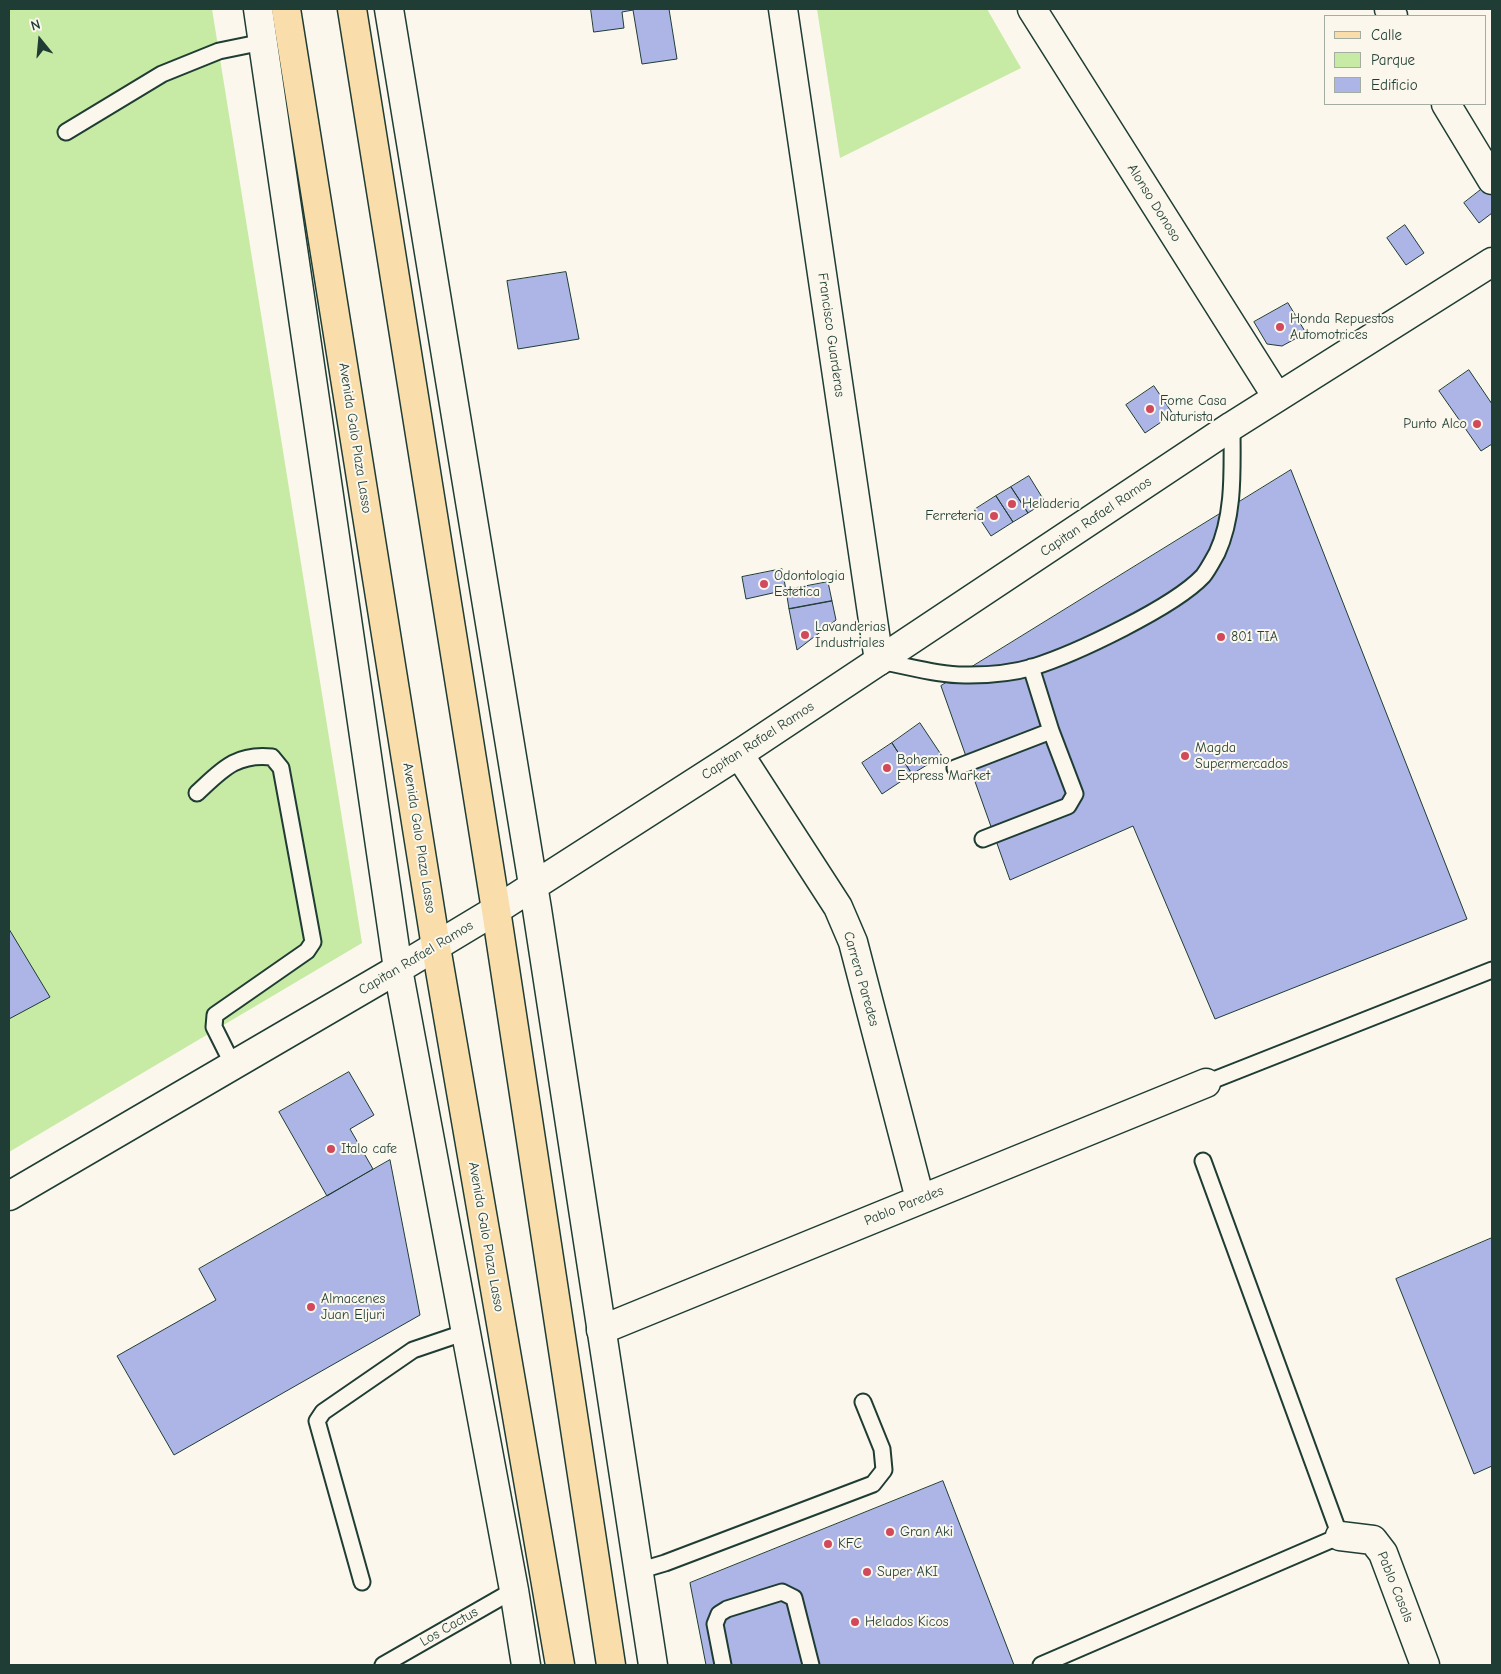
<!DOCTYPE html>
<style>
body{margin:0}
#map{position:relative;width:1501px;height:1674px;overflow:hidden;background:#fbf7ec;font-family:"Comic Neue",sans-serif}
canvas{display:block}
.frame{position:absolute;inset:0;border:10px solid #1f3d34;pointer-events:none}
.legend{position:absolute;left:1324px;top:15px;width:162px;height:90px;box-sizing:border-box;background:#fbf7ec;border:1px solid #a3ada2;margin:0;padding:6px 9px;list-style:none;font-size:15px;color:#1f3d34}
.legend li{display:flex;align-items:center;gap:10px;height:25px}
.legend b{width:25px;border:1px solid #a3ada2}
.north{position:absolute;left:15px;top:15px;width:50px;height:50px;-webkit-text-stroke:4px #fbf7ec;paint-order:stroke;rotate:343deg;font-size:14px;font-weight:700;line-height:20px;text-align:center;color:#1f3d34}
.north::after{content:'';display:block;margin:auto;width:18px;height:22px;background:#1f3d34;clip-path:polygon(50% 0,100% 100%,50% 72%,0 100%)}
</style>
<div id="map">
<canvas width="1501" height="1674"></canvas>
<div class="frame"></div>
<ul class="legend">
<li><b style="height:6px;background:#f9deab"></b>Calle</li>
<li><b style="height:14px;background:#c7eaa4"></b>Parque</li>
<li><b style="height:14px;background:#acb5e6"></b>Edificio</li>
</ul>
<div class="north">N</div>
</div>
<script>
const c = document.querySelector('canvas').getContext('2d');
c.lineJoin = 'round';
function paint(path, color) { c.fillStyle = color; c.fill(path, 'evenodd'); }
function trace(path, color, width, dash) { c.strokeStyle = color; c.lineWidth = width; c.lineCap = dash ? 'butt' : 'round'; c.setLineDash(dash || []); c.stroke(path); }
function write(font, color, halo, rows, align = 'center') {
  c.font = font + ' "Comic Neue",sans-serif'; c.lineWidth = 4; c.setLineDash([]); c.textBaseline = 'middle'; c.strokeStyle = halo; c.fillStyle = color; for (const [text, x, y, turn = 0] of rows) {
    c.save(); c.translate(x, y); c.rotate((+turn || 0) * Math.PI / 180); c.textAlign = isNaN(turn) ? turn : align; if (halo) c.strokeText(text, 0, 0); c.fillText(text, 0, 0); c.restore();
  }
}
paint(new Path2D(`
 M9,9H212L362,943L9,1152Z
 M817,9H987L1021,68L840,158Z`), '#c7eaa4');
const building = new Path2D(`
 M591,9H669L677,59L642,64L633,10L622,12L624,28L594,32Z
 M1487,185L1492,192V213L1479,223L1464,203Z
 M1405,225L1424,253L1406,265L1387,238Z
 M566,272L579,339L518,349L507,281Z
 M1288,303L1306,333L1282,346L1267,344L1254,322Z
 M1469,370L1492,404V444L1481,451L1439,391Z
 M1154,386L1173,414L1145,433L1126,405Z
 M1291,470L1467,919L1215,1019L1133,826L1010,880L941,686Z
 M1029,476L1045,502L1028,513L1011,487Z
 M1011,487L1028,513L1013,522L996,496Z
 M996,496L1013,522L991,536L974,510Z
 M782,569L786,590L746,599L742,577Z
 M828,582L832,601L789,609L786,590Z
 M832,601L836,620L797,650L789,609Z
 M920,723L942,756L912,774L892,743Z
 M892,743L912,774L882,794L862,763Z
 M9,929L50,997L9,1019Z
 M349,1072L374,1115L350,1129L373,1169L327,1196L279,1112Z
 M390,1160L420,1315L174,1455L117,1356L216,1300L199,1269Z
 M1492,1238V1466L1474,1474L1396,1279Z
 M943,1481L1014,1665H706L690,1583Z`);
paint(building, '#acb5e6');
trace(building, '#1f3d34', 1);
const lane = new Path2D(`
 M66,132L162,74L219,51L263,42
 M879,661C908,666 940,676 969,675C990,675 1013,673 1033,667C1075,654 1174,607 1203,576C1208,570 1213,560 1217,553C1235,514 1232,468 1232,426
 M955,768L1051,731
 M197,793C221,771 235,753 272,757L281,768L313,942L307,951L215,1015L214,1027L233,1065
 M983,839L1068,806L1075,794L1051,731L1031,667
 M1206,1083L1492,970
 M638,1571L665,1563L873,1484L884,1470L882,1449L863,1402
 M362,1582L317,1421L323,1412L413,1350L466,1332
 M383,1665L514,1590
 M723,1665L715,1624L719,1614L727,1609L782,1592L794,1598L811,1665
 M1041,1665L1340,1536L1203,1161`);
const street = new Path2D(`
 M783,9L879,661
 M1032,9L1277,397
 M1389,9L1393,16
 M1446,104L1492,180
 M739,754L838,907L853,942L920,1199
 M9,1196L398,969
 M601,1330L1206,1083
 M1340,1536L1373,1540L1383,1553L1425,1665`);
const secondary = new Path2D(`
 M258,9L398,969L514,1590L526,1665
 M389,9L537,909L653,1665
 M398,969L496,910L739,754L1232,426L1492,262`);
const primary = new Path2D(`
 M286,9L436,947L560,1665
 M352,9L496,910L611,1665`);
trace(lane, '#1f3d34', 19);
trace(street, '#1f3d34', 31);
trace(secondary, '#1f3d34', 31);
trace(primary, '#1f3d34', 31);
trace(lane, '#fbf7ec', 15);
trace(street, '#fbf7ec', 28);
trace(secondary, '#fbf7ec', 28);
trace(primary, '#f9deab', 28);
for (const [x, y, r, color] of [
 [1280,327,5,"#d1495b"],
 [1150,409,5,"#d1495b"],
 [1477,424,5,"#d1495b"],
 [1012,504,5,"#d1495b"],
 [994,516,5,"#d1495b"],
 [764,584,5,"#d1495b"],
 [805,635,5,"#d1495b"],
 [1221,637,5,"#d1495b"],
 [1185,756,5,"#d1495b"],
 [887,768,5,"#d1495b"],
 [331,1149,5,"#d1495b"],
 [311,1307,5,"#d1495b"],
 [890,1532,5,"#d1495b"],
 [828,1544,5,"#d1495b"],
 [867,1572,5,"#d1495b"],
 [855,1622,5,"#d1495b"]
]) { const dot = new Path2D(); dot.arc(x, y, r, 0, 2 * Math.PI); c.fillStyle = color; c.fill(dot); trace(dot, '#fbf7ec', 2); }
write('14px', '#1f3d34', '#fbf7ec', [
 ["Alonso Donoso",1154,203,58],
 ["Francisco Guarderas",831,335,82],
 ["Avenida Galo Plaza Lasso",355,438,81],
 ["Capitan Rafael Ramos",1096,517,-34],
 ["Capitan Rafael Ramos",758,741,-33],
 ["Avenida Galo Plaza Lasso",419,838,81],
 ["Capitan Rafael Ramos",416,958,-31],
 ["Carrera Paredes",861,979,74],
 ["Pablo Paredes",904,1206,-22],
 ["Avenida Galo Plaza Lasso",486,1237,80],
 ["Pablo Casals",1395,1587,68],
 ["Los Cactus",449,1627,-30]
]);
write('14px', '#1f3d34', '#fbf7ec', [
 ["Honda Repuestos",1290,319],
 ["Automotrices",1290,335],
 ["Fome Casa",1160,401],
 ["Naturista",1160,417],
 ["Punto Alco",1467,424,"right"],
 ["Heladeria",1022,504],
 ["Ferreteria",984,516,"right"],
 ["Odontologia",774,576],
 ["Estetica",774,592],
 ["Lavanderias",815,627],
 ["Industriales",815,643],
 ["801 TIA",1231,637],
 ["Magda",1195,748],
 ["Supermercados",1195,764],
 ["Bohemio",897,760],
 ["Express Market",897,776],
 ["Italo cafe",341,1149],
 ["Almacenes",321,1299],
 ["Juan Eljuri",321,1315],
 ["Gran Aki",900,1532],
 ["KFC",838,1544],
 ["Super AKI",877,1572],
 ["Helados Kicos",865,1622]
], 'left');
</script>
